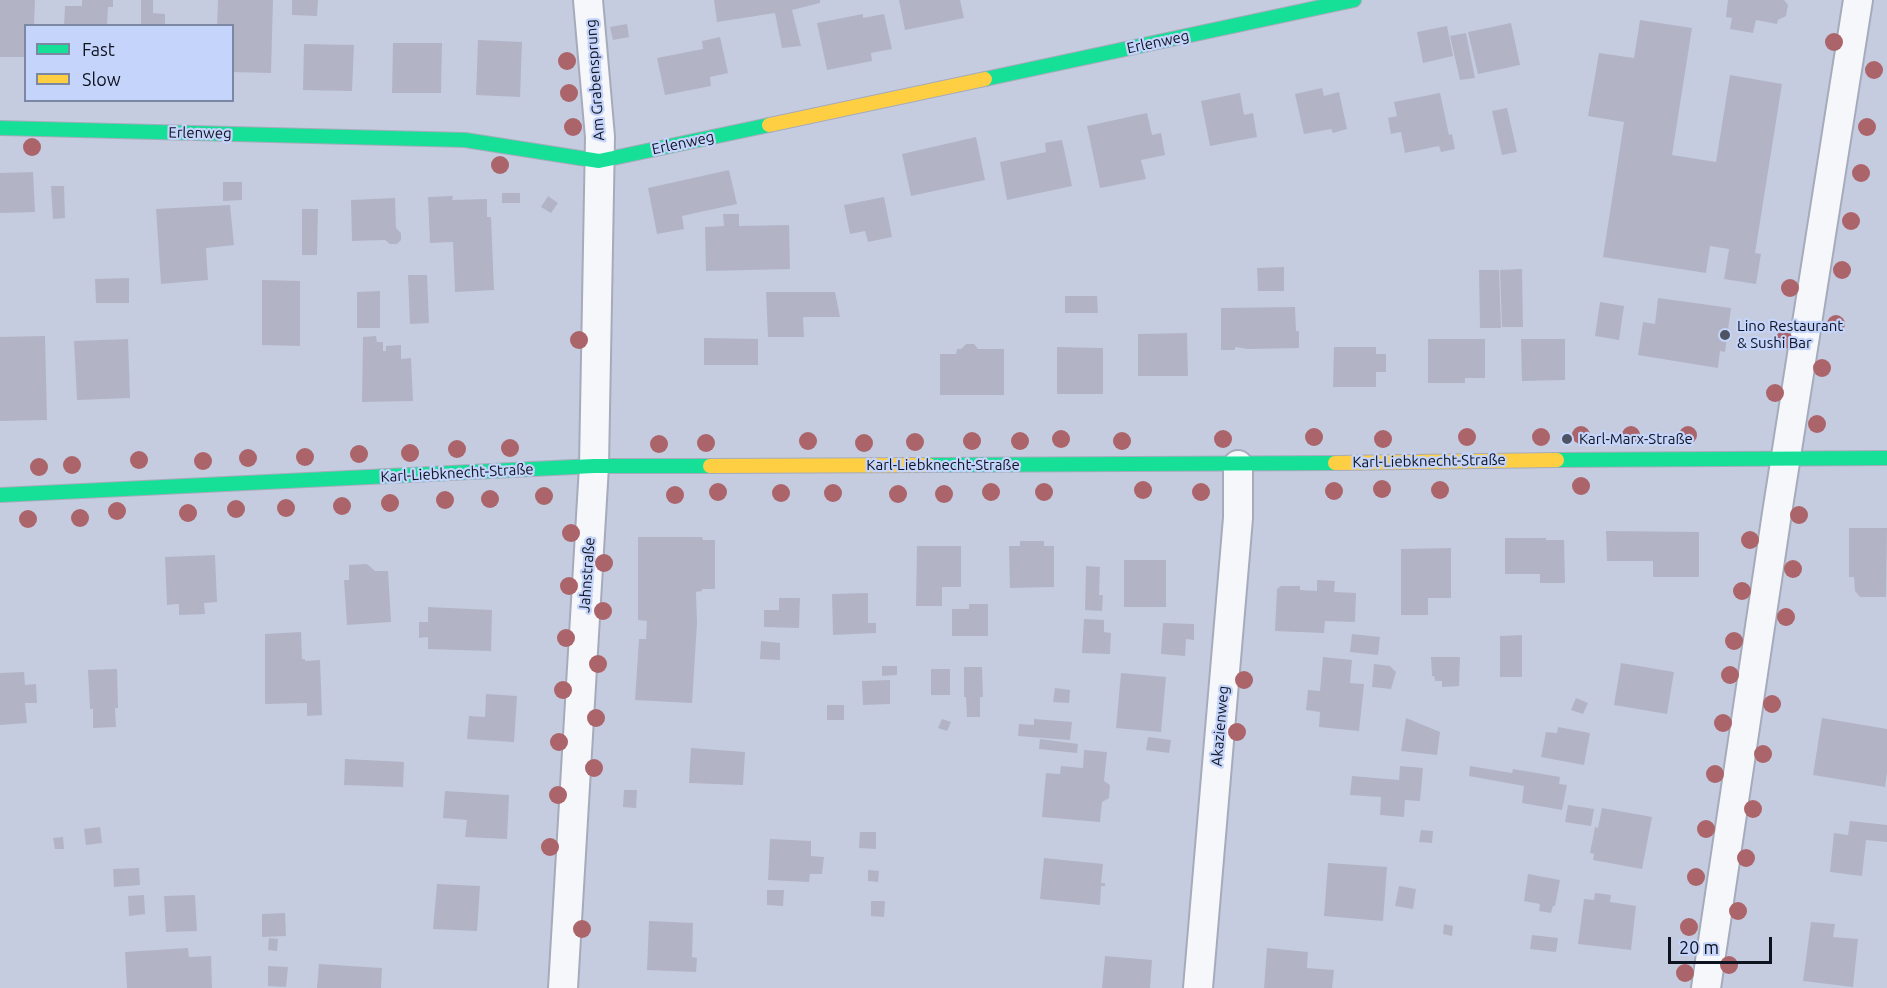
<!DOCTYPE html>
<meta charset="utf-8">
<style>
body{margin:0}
#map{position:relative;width:1887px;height:988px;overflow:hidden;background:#c5cce0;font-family:Ubuntu,sans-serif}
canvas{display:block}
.legend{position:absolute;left:24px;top:24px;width:210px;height:78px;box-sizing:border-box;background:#c5d4fa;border:2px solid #7c87a3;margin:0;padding:8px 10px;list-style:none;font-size:18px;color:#0e1320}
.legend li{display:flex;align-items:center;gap:12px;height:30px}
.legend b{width:30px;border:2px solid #7c87a3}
.scale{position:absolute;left:1668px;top:937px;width:104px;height:27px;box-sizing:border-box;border:3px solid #0e1320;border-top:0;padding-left:8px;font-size:18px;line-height:21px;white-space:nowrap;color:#0e1320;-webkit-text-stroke:4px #c5d4fa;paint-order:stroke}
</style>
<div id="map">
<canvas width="1887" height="988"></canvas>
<ul class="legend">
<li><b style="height:8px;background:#16e098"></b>Fast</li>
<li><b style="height:8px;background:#ffcf43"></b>Slow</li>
</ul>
<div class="scale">20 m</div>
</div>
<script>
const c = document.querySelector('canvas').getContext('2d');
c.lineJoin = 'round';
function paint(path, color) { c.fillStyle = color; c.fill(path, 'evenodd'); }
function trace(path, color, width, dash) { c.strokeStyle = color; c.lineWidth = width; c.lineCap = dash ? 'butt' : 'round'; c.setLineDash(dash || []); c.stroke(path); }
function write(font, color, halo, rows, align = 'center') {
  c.font = font + ' Ubuntu,sans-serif'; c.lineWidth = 4.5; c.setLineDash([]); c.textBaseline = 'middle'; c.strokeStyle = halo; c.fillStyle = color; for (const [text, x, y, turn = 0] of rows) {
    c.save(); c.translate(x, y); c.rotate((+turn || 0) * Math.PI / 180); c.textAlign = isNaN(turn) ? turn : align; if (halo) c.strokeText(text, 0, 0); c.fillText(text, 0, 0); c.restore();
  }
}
paint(new Path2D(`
 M0,0H35L34,26H26V57H0Z
 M82,0H113V7H108L107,26H64L65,6H82Z
 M141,0H153V13L165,14V26H141Z
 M218,0H273L271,73L232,72V26H217Z
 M292,0H318L317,16L292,15Z
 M714,0H820V3L792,10L801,46L782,48L775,13L717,22Z
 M899,0H960L964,18L905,30Z
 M1728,0H1784L1788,5L1786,16L1778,20L1777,24L1756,20L1753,33L1730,29L1732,18L1726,17Z
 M863,14V18L884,14L892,49L871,53L872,61L827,70L817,23Z
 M1640,20L1692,28L1672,155L1716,162L1730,75L1782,84L1755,253L1761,254L1756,284L1724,279L1729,249L1710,246L1706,273L1603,257L1624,122L1588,116L1599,53L1634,58Z
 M1511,23L1520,65L1478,74L1468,32Z
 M627,24L629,37L613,40L610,27Z
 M1447,26L1453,56L1423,63L1417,32Z
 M1466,33L1475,78L1460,80L1450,36Z
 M720,37L728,73L710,77L711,86L665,95L657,58L703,49L702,41Z
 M478,40L522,42L520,97L476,95Z
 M393,43H442L441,93H392Z
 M304,44L354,45L352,91L303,90Z
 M1322,88L1324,96L1339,92L1347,129L1333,133L1331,129L1304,134L1295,94Z
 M1240,93L1244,115L1253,113L1257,137L1210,146L1201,101Z
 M1440,93L1449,135L1452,134L1455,149L1441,152L1439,146L1405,153L1401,132L1391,134L1388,118L1397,116L1394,102Z
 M1507,108L1517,152L1502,155L1492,111Z
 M1147,113L1152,135L1161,133L1165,155L1141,160L1146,179L1100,188L1087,126Z
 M976,137L985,180L911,196L902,154Z
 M1062,140L1072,186L1007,200L1000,162L1046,152L1045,143Z
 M729,170L737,204L682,216L684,229L657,234L648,188Z
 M33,172L35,212L0,213V173Z
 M223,182H242V200L223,201Z
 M51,186H64L65,218L53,219Z
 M502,193H520V203H502Z
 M453,196L452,200L487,199V217H491L494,290L455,292L453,242L430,243L428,197Z
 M548,196L558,203L551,213L541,207Z
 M884,197L892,237L868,242L865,231L850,234L844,205Z
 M395,198L396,228L401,233V240L397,244H390L385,240L352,241L351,200Z
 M230,205L234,245L206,248L208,280L161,284L156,209Z
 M302,209H318L317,255H302Z
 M723,214H739V226L789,225L790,269L706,271L705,227L724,226Z
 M1284,267V291H1258L1257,268Z
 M1522,269L1523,327H1502L1500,270Z
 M1479,270H1499L1501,328H1480Z
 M408,275H427L429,323L410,324Z
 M129,278V303H96L95,279Z
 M262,280L300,281V346L262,345Z
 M380,291V328H357V292Z
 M766,292H835L840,317H803L804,337H768Z
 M1065,296H1097L1098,313H1065Z
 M1658,298L1731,308L1725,352L1720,351L1718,368L1638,355L1643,322L1655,324Z
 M1600,302L1624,306L1619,340L1595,336Z
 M1295,307L1296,331H1299V348L1248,349L1235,347V350H1221V308Z
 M1187,333L1188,376H1138V334Z
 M45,336L47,420L0,421V337Z
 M376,336L377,342H383V351H386V346L401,345V359L411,358L413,401L362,402L363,337Z
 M704,338L758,339V365H704Z
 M128,339L130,398L77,400L74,341Z
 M1428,339H1485V378H1465V383H1428Z
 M1521,339H1565V380L1522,381Z
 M966,344H974L978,349H1004V395H940V354H956L957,349H961Z
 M1057,347L1103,348V394H1057Z
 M1334,347H1376V354H1386V372H1376V387H1333Z
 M1849,528H1887L1886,597H1860L1855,591L1854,577H1849Z
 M1606,531L1699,532V577H1653V561H1607Z
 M638,537H702L703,540H715V589H702V591L696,592L697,623L692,703L635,700L639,639H646L647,621L638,620Z
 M1505,538H1546V540H1564L1565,583H1540V574H1505Z
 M1020,541H1044V546H1054V587L1010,588L1009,546H1020Z
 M917,546H961V587H942V606H916Z
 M1451,548V598H1428V615H1401V549Z
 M215,555L217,602L204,603L205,614L179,615V604L167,605L165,557Z
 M1124,560H1166V607H1124Z
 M367,564L375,571H388L391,622L347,625L344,580H349V565Z
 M1086,566L1100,567L1099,595H1103L1102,611L1085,610Z
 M1317,580L1335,581L1334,592L1356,593L1355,622L1325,621L1324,633L1275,631L1277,589L1281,586H1300V590L1317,591Z
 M868,593V623H876V633L833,635L832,594Z
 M779,598H800L799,628L764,627V610H779Z
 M969,604H988V636H952V609H969Z
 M428,607L492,610L491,651L428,649V637L419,638V622H428Z
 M1084,619L1104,620V632L1111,633L1110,654L1082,653Z
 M1163,623L1194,624V640L1186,639L1185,656L1161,654Z
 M301,632L302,659H305V661L320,660L322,715L307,716V703L265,704V634Z
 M1352,634L1380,637L1378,655L1350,652Z
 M1522,635V677H1500V636Z
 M761,641L780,643V660L760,659Z
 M1323,657L1352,660L1350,683L1364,684L1359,731L1319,727L1320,712L1306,710L1308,690L1320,691Z
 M1431,657H1460L1459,686L1442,687V681H1435L1434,676H1432Z
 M1621,663L1674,672L1667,714L1614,705Z
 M1374,664L1390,666L1396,672L1391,689L1372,687Z
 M882,666H897V675L882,676Z
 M964,667H982L983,697H980V717H967L966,697H964Z
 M117,669L118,708H115L116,727L93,728V709H90L88,670Z
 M931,669H950V695H931Z
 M24,672L25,685L36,684L37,703H25L27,723L0,725V673Z
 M1121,673L1166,677L1161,732L1116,728Z
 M890,680V704L863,705L862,681Z
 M1055,688L1070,690L1069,703L1053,702Z
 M486,694L517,696L514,742L467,739L469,716L485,717Z
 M1576,698L1588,703L1583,714L1571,710Z
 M827,705H844V720H827Z
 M1406,718L1440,732L1437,755L1401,751Z
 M1822,718L1887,729V772L1885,787L1813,775Z
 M942,719L951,722L947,731L938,728Z
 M1034,719L1072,722L1070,740L1018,736L1019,724L1034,725Z
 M1558,727L1590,733L1584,765L1541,757L1546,732L1557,733Z
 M1148,737L1171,740L1169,753L1146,750Z
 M1040,739L1078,744L1077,753L1039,749Z
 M691,748L745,752L743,785L689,783Z
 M1084,750L1107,752L1104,781L1110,785L1109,798L1102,802L1100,822L1042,817L1046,773L1060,774L1061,766L1083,768Z
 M345,759L404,762L403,787L344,785Z
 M1400,766L1423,768L1420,801L1405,800L1404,817L1380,815L1381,797L1350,795L1352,776L1399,780Z
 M1470,766L1512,773L1513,769L1560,777L1559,784L1567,785L1562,810L1522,803L1524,786L1469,776Z
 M624,790H637L636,808L623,807Z
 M445,791L509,795L507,839L465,837L467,820L443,818Z
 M1568,805L1594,809L1591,826L1565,822Z
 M1602,808L1652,817L1642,869L1593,860L1594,854L1590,853L1595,827L1598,828Z
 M1850,821L1887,825V842L1866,840L1862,876L1830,872L1834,833L1848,835Z
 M100,827L102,843L86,845L84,829Z
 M1421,830L1433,831L1432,843L1419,842Z
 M860,832H876V849L859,848Z
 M63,837L64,849H55L53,838Z
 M770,839L811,841V856L824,857L822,874H810L809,882L768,880Z
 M1044,858L1103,864L1101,883H1105V886H1101L1100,905L1040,899Z
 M1328,863L1387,867L1383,921L1324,916Z
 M139,868L140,885L114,887L113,869Z
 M868,870L879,871L878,882L868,881Z
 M1528,874L1560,880L1555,906H1553L1551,913L1539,911L1540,904L1524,901Z
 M437,884L480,886L477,931L433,929Z
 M1399,886L1416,889L1413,909L1395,906Z
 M767,890H784L783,906L767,905Z
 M1595,893L1611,895L1610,902L1636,906L1631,950L1578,944L1584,899L1594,900Z
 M144,895L145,914L129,916L128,896Z
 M195,895L197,931L166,932L164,896Z
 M871,901H885L884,917L871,916Z
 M285,913L286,936L262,937V914Z
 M649,921L693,923L692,957L697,958L696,972L647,970Z
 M1811,922L1835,924L1833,937L1858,939L1853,987L1803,981Z
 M1444,924L1453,926L1452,936L1443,934Z
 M1532,935L1558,938L1556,952L1530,949Z
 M269,938L278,939L277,951L268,950Z
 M188,948L189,957L211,956L212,988H127L125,952Z
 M1267,948L1308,952L1307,968L1334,970L1332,988H1264Z
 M1105,956L1152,960L1150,988H1102Z
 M319,964L382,968L381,988H317Z
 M268,966L288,967L286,987L268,986Z`), '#b2b4c5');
const street = new Path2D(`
 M563,988L594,466L600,137L588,0
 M1198,988L1238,518V465
 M1706,988L1777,513L1858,0`);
const fast = new Path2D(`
 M985,79L1354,0
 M0,128L465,140L599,161L769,125
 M1557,460L1887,458
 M929,465L1335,463
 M0,495L594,466H710`);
const slow = new Path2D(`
 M769,125L985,79
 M1335,463L1557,460
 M710,466L929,465`);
trace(street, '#a6abbb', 32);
trace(fast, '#a6abbb', 16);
trace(slow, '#a6abbb', 16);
trace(new Path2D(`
 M1761,342L1769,343`), '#ccced4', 4, [6, 3]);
trace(street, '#f6f7fa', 28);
trace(fast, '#16e098', 14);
trace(slow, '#ffcf43', 14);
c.fillStyle = '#ab6469';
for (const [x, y] of [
 [1834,42],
 [567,61],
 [1874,70],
 [569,93],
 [573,127],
 [1867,127],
 [32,147],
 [500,165],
 [1861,173],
 [1851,221],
 [1842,270],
 [1790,288],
 [1836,324],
 [579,340],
 [1784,340],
 [1822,368],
 [1775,393],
 [1817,424],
 [1581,435],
 [1631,435],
 [1688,435],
 [1314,437],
 [1467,437],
 [1541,437],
 [1061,439],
 [1223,439],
 [1383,439],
 [808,441],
 [972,441],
 [1020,441],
 [1122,441],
 [915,442],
 [706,443],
 [864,443],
 [659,444],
 [510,448],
 [457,449],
 [410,453],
 [359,454],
 [305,457],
 [248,458],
 [139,460],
 [203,461],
 [72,465],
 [39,467],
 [1581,486],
 [1382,489],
 [1143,490],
 [1440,490],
 [1334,491],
 [718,492],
 [991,492],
 [1044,492],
 [1201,492],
 [781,493],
 [833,493],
 [898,494],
 [944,494],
 [675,495],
 [544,496],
 [490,499],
 [445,500],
 [390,503],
 [342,506],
 [286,508],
 [236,509],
 [117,511],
 [188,513],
 [1799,515],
 [80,518],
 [28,519],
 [571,533],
 [1750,540],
 [604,563],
 [1793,569],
 [569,586],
 [1742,591],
 [603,611],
 [1786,617],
 [566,638],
 [1734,641],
 [598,664],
 [1730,675],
 [1244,680],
 [563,690],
 [1772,704],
 [596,718],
 [1723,723],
 [1237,732],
 [559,742],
 [1763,754],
 [594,768],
 [1715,774],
 [558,795],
 [1753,809],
 [1706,829],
 [550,847],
 [1746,858],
 [1696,877],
 [1738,911],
 [1689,927],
 [582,929],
 [1729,965],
 [1685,973]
]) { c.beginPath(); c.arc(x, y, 9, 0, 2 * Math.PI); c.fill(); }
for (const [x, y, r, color] of [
 [1725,335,6,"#4e5463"],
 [1567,439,6,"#4e5463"]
]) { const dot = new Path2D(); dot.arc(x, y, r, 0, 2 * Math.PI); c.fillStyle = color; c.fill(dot); trace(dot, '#c5d4fa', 2); }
write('15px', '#0e1320', '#c5d4fa', [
 ["Erlenweg",1158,42,-12],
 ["Am Grabensprung",595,80,-94],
 ["Erlenweg",200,133,1],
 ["Erlenweg",683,143,-12],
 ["Karl-Liebknecht-Straße",1429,461,-1],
 ["Karl-Liebknecht-Straße",943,465],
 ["Karl-Liebknecht-Straße",457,473,-3],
 ["Jahnstraße",587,575,-86],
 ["Akazienweg",1220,726,-85]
]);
write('15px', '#0e1320', '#c5d4fa', [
 ["Lino Restaurant",1737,326],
 ["& Sushi Bar",1737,343],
 ["Karl-Marx-Straße",1579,439]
], 'left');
</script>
